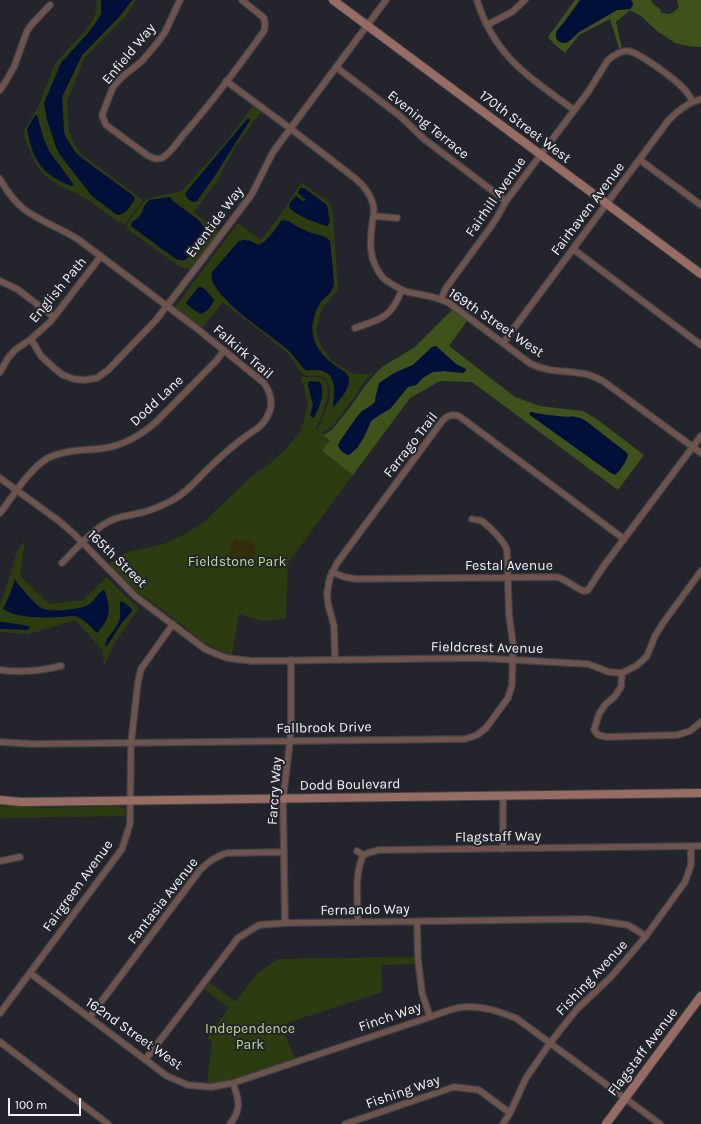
<!DOCTYPE html>
<style>
body{margin:0}
#map{position:relative;width:701px;height:1124px;overflow:hidden;background:#24252c;font-family:Karla,sans-serif}
canvas{display:block}
.scale{position:absolute;left:8px;top:1098px;width:73px;height:18px;box-sizing:border-box;border:2px solid #f1f2f7;border-top:0;padding-left:5px;font-size:12px;line-height:14px;white-space:nowrap;color:#f1f2f7;-webkit-text-stroke:3px #24252c;paint-order:stroke}
</style>
<div id="map">
<canvas width="701" height="1124"></canvas>
<div class="scale">100 m</div>
</div>
<script>
const c = document.querySelector('canvas').getContext('2d');
c.lineJoin = 'round';
function paint(path, color) { c.fillStyle = color; c.fill(path, 'evenodd'); }
function trace(path, color, width, dash) { c.strokeStyle = color; c.lineWidth = width; c.lineCap = dash ? 'butt' : 'round'; c.setLineDash(dash || []); c.stroke(path); }
function write(font, color, halo, rows, align = 'center') {
  c.font = font + ' Karla,sans-serif'; c.lineWidth = 4; c.setLineDash([]); c.textBaseline = 'middle'; c.strokeStyle = halo; c.fillStyle = color; for (const [text, x, y, turn = 0] of rows) {
    c.save(); c.translate(x, y); c.rotate((+turn || 0) * Math.PI / 180); c.textAlign = isNaN(turn) ? turn : align; if (halo) c.strokeText(text, 0, 0); c.fillText(text, 0, 0); c.restore();
  }
}
paint(new Path2D(`
 M96,0H101V14L97,21L89,32L61,63L44,103L47,120L56,147L92,196L131,193L128,192L76,153L66,138L64,132L62,97L82,55L119,17L132,0H136L126,16L85,57L67,101L69,133L80,153L143,200L125,224L118,222C107,214 95,204 83,197C69,189 52,184 41,171C31,159 28,145 23,132L39,105L55,63L85,31L92,21L97,10ZM37,115L43,137L49,151L74,185C65,181 52,177 45,171C34,162 29,143 27,129Z
 M253,106L261,112L235,147L217,181L194,212L219,232L191,269L180,267L130,231L127,228V224L146,199L182,191L225,143ZM247,119L249,120L214,177L197,201L185,195L187,191ZM173,201L187,211L205,229L187,258L164,251L131,226L132,222C139,218 143,214 144,206Z
 M301,182L330,203L333,213L338,290L322,309L316,329L320,344L332,361L354,374H369L375,370L362,385L356,395L335,423L327,430L322,433L330,440L322,451L353,475L288,563L286,619L262,621L239,614L232,655L212,647L200,640L181,624L135,590L109,564L125,553L164,544L185,534L205,521L251,477L268,465L283,452L300,432L304,420L308,404L301,377C307,377 315,376 321,378C337,384 320,418 316,429L318,430C322,415 335,398 328,383C323,371 311,379 303,374C297,369 294,360 288,354C268,336 244,319 223,302L202,328L175,307L238,223L261,240L284,210ZM281,221L291,223L310,233L324,237L328,238L330,241L334,283L331,292L320,303L317,308L312,327L315,344L321,353L328,361L345,372L348,376L349,379V385L344,393L333,407C334,393 338,374 320,370C316,369 311,370 307,371C300,363 293,355 286,348C260,327 230,310 212,282L249,240L258,245C269,241 275,229 281,221ZM198,287L213,303L204,313L186,303ZM310,381L320,382L322,398L313,418L310,415L313,405Z
 M25,540L20,576L49,604L83,600L107,577L124,595L139,608L114,644L104,666L103,651L75,620L29,634L0,632V629L30,628L28,626L2,622H0V604L6,588L17,551ZM15,580C19,585 36,605 42,608C50,612 80,610 87,605C93,602 98,595 103,590L105,623L97,633C91,627 85,620 77,617C72,615 67,617 62,617C45,618 17,618 3,609C7,599 12,590 15,580ZM120,604L132,611L121,624L109,641L106,640C116,628 123,621 120,604Z
 M0,806L46,808L118,806L125,809L128,816L0,818Z
 M414,957L415,964L381,965L382,992L281,1025L295,1058L221,1083H207L212,1042L207,1038L229,1008L204,989L209,982L235,1002L258,973L277,959Z`), '#2d3b11');
paint(new Path2D(`
 M575,0H580L556,32C555,38 558,40 562,43L568,42L579,32L617,10L630,9L633,5L631,0H651L654,5L660,9L661,12C670,16 672,14 679,7L677,0H701V47L688,46L675,43L657,31L641,16L630,10L616,22L622,48H619L610,19L579,35L565,53L554,44L548,37Z
 M452,310L467,321L449,346L515,397L540,406L583,411L598,420L644,455L618,490L472,382L440,381L410,398L353,475L322,451L330,440L323,435L332,430L351,406L365,386L376,373L382,367L415,347ZM436,346L456,364L466,370L463,373L444,371L433,372L424,377L416,385L408,387L390,409L381,414L371,421L364,437L357,448L340,450L338,445L340,441L363,411L369,408L375,402L376,395L404,369L413,365L432,347ZM531,412C545,416 560,417 574,416L611,473L530,415L529,413Z`), '#3f521c');
paint(new Path2D(`
 M233,539C242,540 259,537 255,554C254,558 252,560 252,564L232,562L229,559Z`), '#352c0b');
paint(new Path2D(`
 M101,0H132L119,17L82,55L62,97L64,132L66,138L76,153L79,156L128,192C132,194 133,195 135,199C130,206 126,215 117,215L92,196L60,155L56,147L47,120L44,103L61,63L89,32L97,21L101,14Z
 M580,0H631L633,4L632,7L630,9L617,10L579,32L568,42L562,43L557,40L556,37V32L568,18Z
 M35,115H37L43,137L49,151L74,185L72,186C43,176 32,158 27,129Z
 M248,118L250,120L214,177L197,201L193,202L189,200L185,195L187,191Z
 M300,188H304L327,205L330,222L328,226C321,225 288,213 289,205C290,203 293,199 295,197L296,196L303,201L306,200L298,193Z
 M170,197C178,209 199,215 205,229C201,236 191,256 185,260C182,261 179,260 176,259L131,226L132,222L138,218L143,211L144,206L149,200Z
 M284,220L289,221L291,223C297,226 303,230 309,232C316,235 325,235 330,241L334,283C333,293 326,295 321,302C316,308 312,322 312,329C313,345 323,357 336,366C340,369 346,372 348,376C349,378 349,383 348,385C346,394 338,401 333,408C334,394 339,373 319,370C314,369 309,372 304,369C298,362 293,355 288,350C272,335 205,294 212,272L238,242C246,238 251,241 258,245C269,241 275,229 281,221Z
 M199,287C205,287 210,295 214,300C212,306 206,313 200,314L190,307L186,303Z
 M436,346L456,364L466,369V371L463,373L444,371L433,372L424,377L416,385L408,387L390,409L381,414L371,421L364,437L357,448L349,455C344,454 340,451 338,445C343,437 355,418 362,411C366,408 371,406 375,402L376,395L379,383L394,373L413,365L432,347Z
 M310,381L320,382C326,394 319,407 314,418L310,415L313,405L308,386V383Z
 M531,412C542,415 553,415 564,417C574,418 576,415 586,421L626,452L628,455C626,462 621,470 615,475L611,473L530,415L529,413Z
 M15,579L17,583C23,590 33,603 41,608C49,613 82,610 90,604C94,600 98,594 103,590L105,591C111,611 111,617 97,633C91,627 84,618 75,616C70,615 64,617 59,617C41,618 18,618 3,609C8,599 12,590 15,579Z
 M122,601L132,609V611L121,624L107,646H105C106,637 116,630 119,621C122,614 119,608 120,602Z
 M0,622H2L28,626L30,627L28,630L0,629Z`), '#011038');
const street = new Path2D(`
 M180,0L165,32L158,42L142,61L122,77L113,87L102,115L106,125L147,155C152,158 156,160 162,158C171,153 178,141 185,133C213,101 239,66 264,31L265,25L264,18L242,0
 M477,0C494,56 529,77 574,110
 M487,25L512,12L525,0
 M336,67L400,116L424,139L506,201
 M226,81L291,129L356,179C364,186 370,193 373,204C375,210 373,218 372,225C370,240 369,255 377,269C380,274 382,278 387,281C393,285 401,290 408,292C425,296 433,295 449,303L531,364C551,373 565,370 585,374C591,375 597,378 603,381L701,453
 M0,90L6,81L14,67L27,31L32,24L50,5
 M640,160L701,205
 M0,179C6,190 15,202 25,210C42,222 62,229 79,240L195,327L264,383C271,393 274,405 267,417C263,426 253,431 245,437C231,447 218,459 206,471C195,482 185,494 171,501C161,506 151,511 140,513C129,516 118,516 108,522C90,532 77,548 62,563
 M374,216L397,218
 M573,249L701,345
 M0,281L17,289L54,317
 M441,299L446,288L487,232L496,219L506,201L588,92L608,60C614,55 620,51 627,51C638,51 676,80 684,89C688,93 690,97 693,102
 M355,328C368,323 385,320 393,307C397,302 399,296 402,290
 M31,339L41,356L54,368L63,375L74,379L84,380L97,378L108,370L156,320L199,264L252,194L273,152L386,0
 M503,343L668,121C677,111 687,103 701,99
 M0,372L8,358L15,350L31,339L50,322L101,256
 M0,478L59,521L74,534L135,596L205,649L219,655L227,658L252,661L479,658L588,664L609,672L622,673L636,666L643,660L647,656L655,636L663,623L701,571
 M0,513C14,495 29,469 48,458C66,449 85,451 105,448C125,445 141,435 156,422L217,360L224,350
 M332,572L344,577L356,579L556,577C567,579 574,588 584,591L588,590L603,567L701,436
 M335,660L334,626L328,604L327,593L330,577L337,563L443,420C448,415 453,414 459,416L624,539
 M0,670C21,673 40,671 61,666
 M622,673L621,687L615,696L605,705L599,714L594,730L598,735L607,737L677,735L690,731L701,722
 M0,742L32,744L465,739L477,735L486,728L508,698L512,685L513,644L509,615L507,550C504,541 490,527 482,521C479,520 475,520 472,519
 M503,796V849
 M357,851L363,855
 M0,861L20,857
 M417,921L418,959L422,993L430,1017
 M358,922C358,900 354,876 363,855L371,852L379,850L701,846
 M285,923L283,799L290,741L291,721V660
 M30,973L167,1076L188,1085L211,1087L233,1083L430,1017C441,1013 452,1008 464,1007C482,1005 500,1012 516,1018L660,1124
 M0,1013L122,849L130,824L131,743L138,682L141,669L173,624
 M89,1018L200,870C208,862 216,856 227,853L284,852
 M0,1042L108,1124
 M145,1060L238,938L259,925L285,923L587,919L628,925L646,936
 M230,1124C242,1109 239,1100 233,1083
 M345,1124L454,1087L479,1090L510,1113
 M503,1124L510,1113L526,1078L550,1043L577,1009L610,978L646,936L685,882L691,865V847`);
const secondary = new Path2D(`
 M333,0L701,274
 M0,800L21,802L701,793
 M606,1124L701,996`);
trace(street, '#414248', 8);
trace(secondary, '#414248', 10);
trace(street, '#6e544d', 5.5);
trace(secondary, '#976d63', 8);
write('14px', '#f1f2f7', '#24252c', [
 ["Enfield Way",129,54,-50],
 ["Evening Terrace",428,125,39],
 ["170th Street West",525,127,37],
 ["Fairhill Avenue",496,197,-55],
 ["Fairhaven Avenue",588,209,-53],
 ["Eventide Way",215,222,-53],
 ["English Path",58,290,-50],
 ["169th Street West",496,323,34],
 ["Falkirk Trail",243,352,41],
 ["Dodd Lane",157,401,-43],
 ["Farrago Trail",411,445,-52],
 ["165th Street",117,559,44],
 ["Festal Avenue",509,566],
 ["Fieldcrest Avenue",487,648,1],
 ["Fallbrook Drive",324,728,-1],
 ["Dodd Boulevard",350,785,-1],
 ["Farcry Way",275,791,-86],
 ["Flagstaff Way",498,837,-1],
 ["Fairgreen Avenue",78,886,-54],
 ["Fantasia Avenue",163,901,-52],
 ["Fernando Way",365,910,-1],
 ["Fishing Avenue",592,978,-47],
 ["Finch Way",390,1017,-19],
 ["162nd Street West",134,1034,35],
 ["Flagstaff Avenue",643,1052,-53],
 ["Fishing Way",403,1092,-19]
]);
write('14px', '#bbdb89', '#24252c', [
 ["Fieldstone Park",237,562],
 ["Independence",250,1029],
 ["Park",250,1045]
]);
</script>
